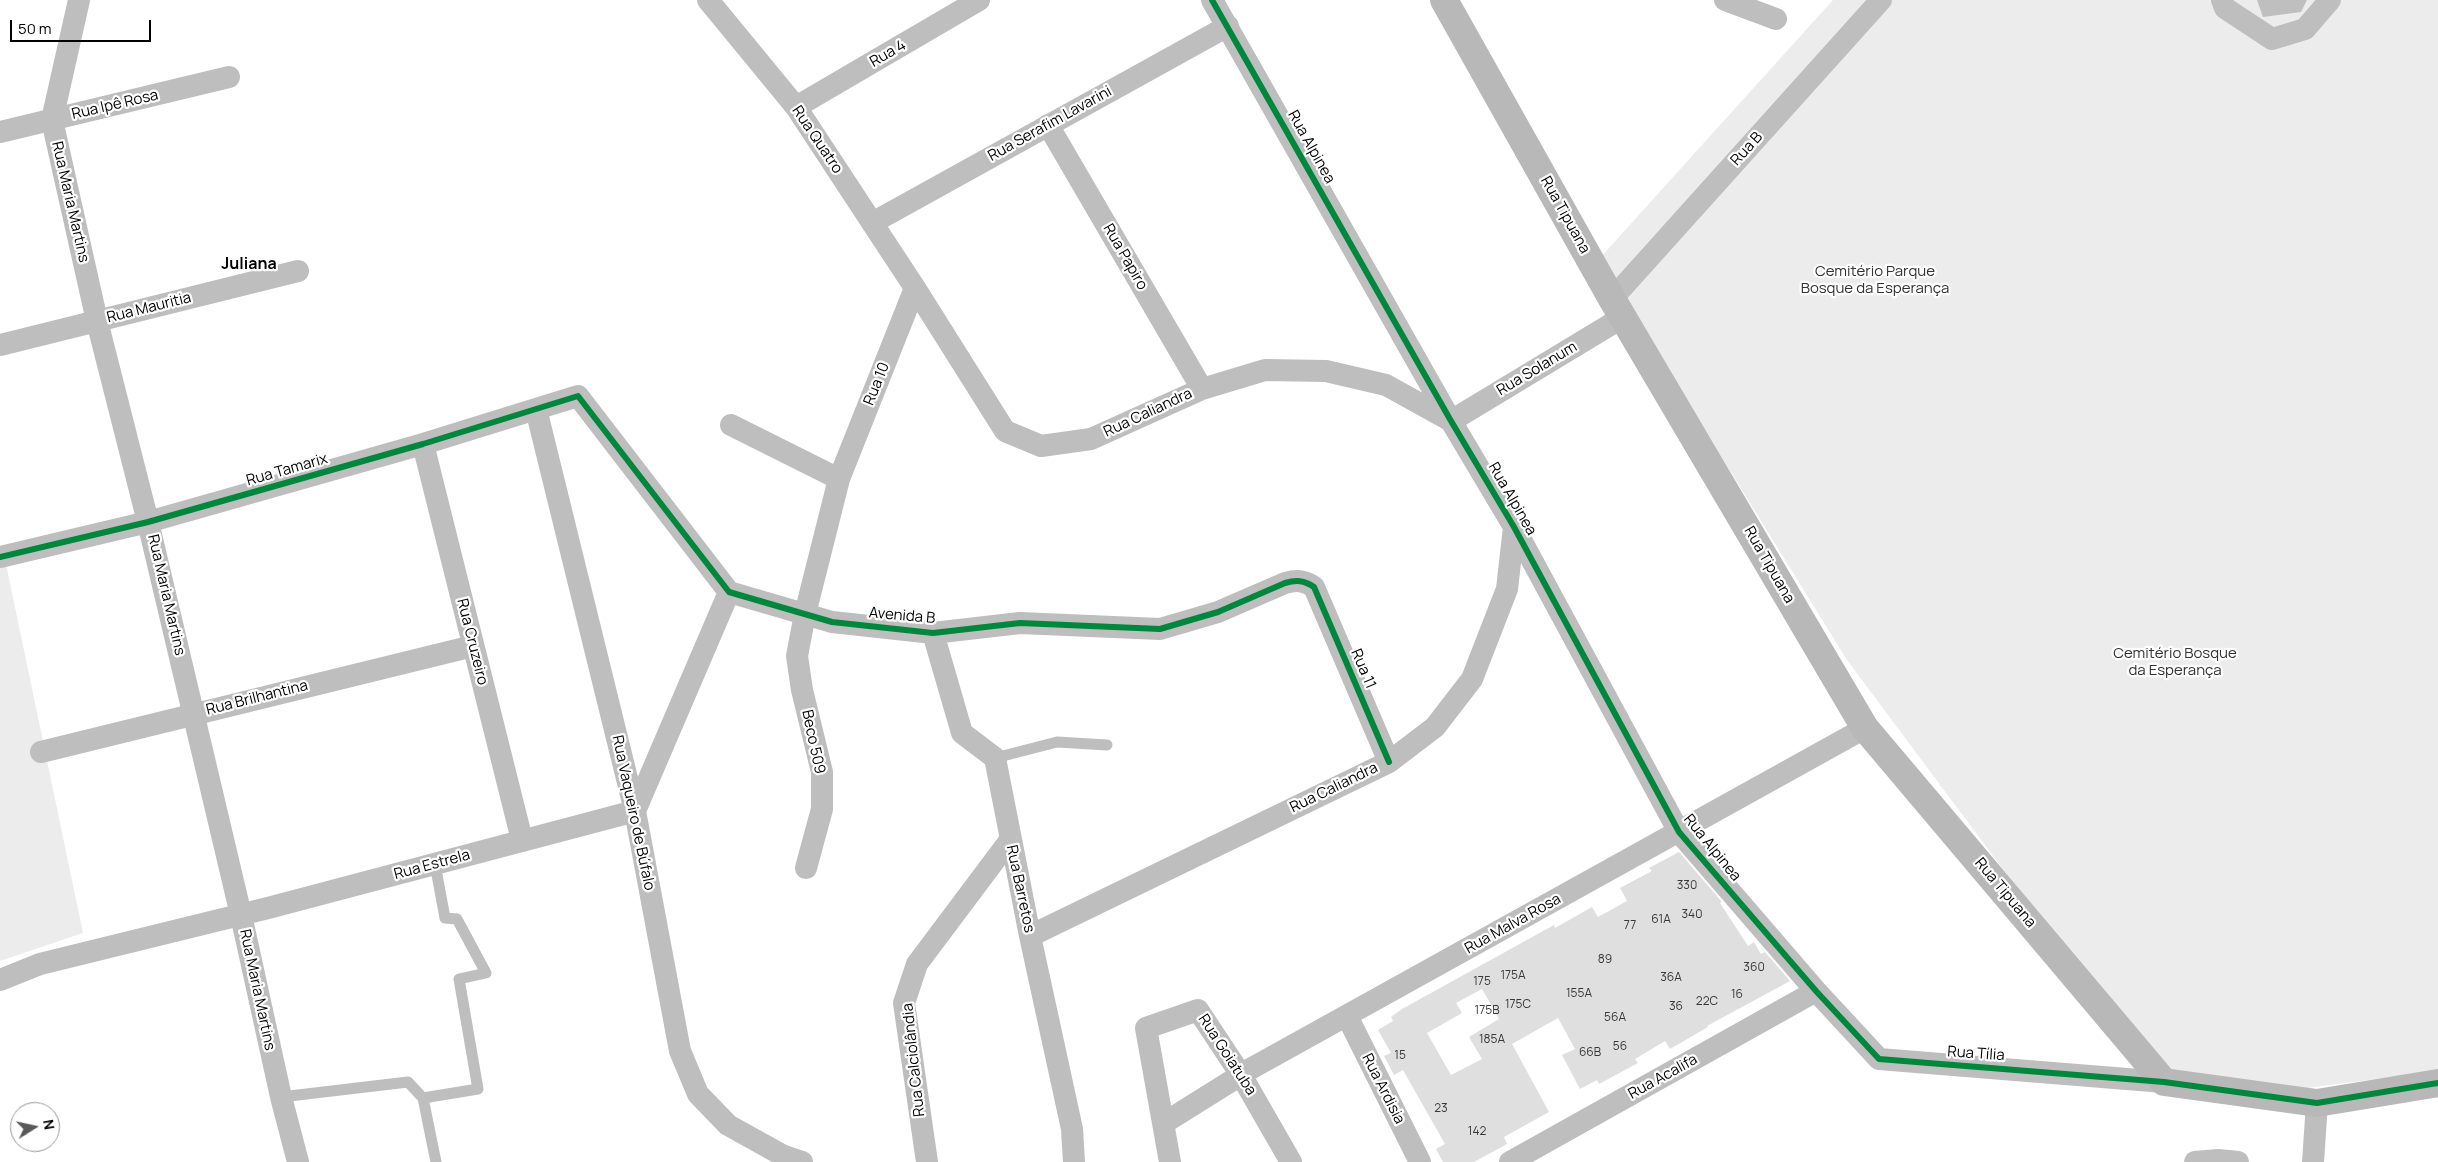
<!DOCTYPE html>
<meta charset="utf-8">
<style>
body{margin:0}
#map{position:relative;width:2438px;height:1162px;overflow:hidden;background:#fff;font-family:Manrope,sans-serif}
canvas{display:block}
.north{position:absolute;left:10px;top:1102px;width:50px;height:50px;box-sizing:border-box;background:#fff;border:1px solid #999;border-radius:50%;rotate:80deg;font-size:14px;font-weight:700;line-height:20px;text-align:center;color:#000}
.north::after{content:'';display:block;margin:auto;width:18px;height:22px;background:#595959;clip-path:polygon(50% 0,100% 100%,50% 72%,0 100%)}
.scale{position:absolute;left:10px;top:20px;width:141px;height:22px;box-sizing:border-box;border:2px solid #000;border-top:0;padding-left:6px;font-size:15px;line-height:18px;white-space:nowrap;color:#000;-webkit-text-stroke:4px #fff;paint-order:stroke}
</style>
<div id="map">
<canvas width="2438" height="1162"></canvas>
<div class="north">N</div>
<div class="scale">50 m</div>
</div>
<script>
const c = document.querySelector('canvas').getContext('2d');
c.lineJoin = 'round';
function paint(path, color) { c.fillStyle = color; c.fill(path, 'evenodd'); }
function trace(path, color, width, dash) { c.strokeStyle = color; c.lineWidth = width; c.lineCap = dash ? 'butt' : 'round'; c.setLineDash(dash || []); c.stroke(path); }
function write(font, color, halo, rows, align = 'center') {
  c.font = font + ' Manrope,sans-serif'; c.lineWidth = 4.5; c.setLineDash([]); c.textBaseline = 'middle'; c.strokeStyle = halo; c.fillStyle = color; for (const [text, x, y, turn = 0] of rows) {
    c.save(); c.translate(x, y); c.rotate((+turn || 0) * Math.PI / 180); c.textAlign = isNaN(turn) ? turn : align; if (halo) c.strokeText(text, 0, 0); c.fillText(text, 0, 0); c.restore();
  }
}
paint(new Path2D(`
 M1833,0H2438V1080L2407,1075L2276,1092L2166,1071L2002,868L1847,660L1599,259Z
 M6,564L83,933L0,961V566Z`), '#ececec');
paint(new Path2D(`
 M2257,0H2307L2301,12L2263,17Z`), '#bfbfbf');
paint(new Path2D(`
 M1679,852L1722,902L1720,903L1748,946L1754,942L1761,954L1765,952L1790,981L1707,1026L1708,1027L1670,1049L1665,1041L1635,1059L1638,1063L1599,1084L1597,1080L1580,1089L1562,1055L1575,1049L1558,1018L1512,1044L1549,1112L1504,1137L1507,1144L1474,1162H1443L1436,1149L1445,1144L1403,1070L1394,1075L1384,1056L1391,1053L1378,1030L1393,1021L1391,1017L1402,1009L1554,925L1555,928L1592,907L1598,917L1627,901L1620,888L1652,871L1649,868ZM1482,989L1499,1019L1469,1037L1482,1059L1451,1075L1427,1033L1462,1013L1456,1003Z`), '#dfdfdf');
trace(new Path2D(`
 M995,758L1057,742L1107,745
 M281,1097L408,1082L423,1098L436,1162
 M423,1098L478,1089L459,979L486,973L457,919L445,918L435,864`), '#bebebe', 11);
trace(new Path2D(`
 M79,0L52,120L97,321L148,522L241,915L281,1097L298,1162
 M708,0L796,107L915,288L1005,431L1041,446L1091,439L1202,389L1265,370L1326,371L1386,385L1451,421L1623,317
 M1212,0L1451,421L1514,527L1679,832L1816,991L1879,1059L2164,1082
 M1725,0L1776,19
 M2222,0L2225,8L2272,39L2305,29L2330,0
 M796,107L979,0
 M1048,125L1202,389
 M0,132L229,77
 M872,223L1228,26
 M1612,299L1881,0
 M0,345L298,271
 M536,409L635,811L680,1051L698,1094L728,1125L784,1156L802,1162
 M731,425L839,479
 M423,444L522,840
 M0,557L148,522L423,444L578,396L729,592L832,622L933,633L1020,623L1160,629L1218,612L1285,583C1296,580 1304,580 1314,587L1389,762
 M933,633L962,733L995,758L1030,936L1072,1129L1074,1162
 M41,752L473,646
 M806,868L822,809V772L802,690L797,656L805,614L839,479L915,288
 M1030,936L1389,762L1435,727L1472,679L1507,589L1514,527
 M0,980L40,964L268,908L635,811L729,592
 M1347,1016L1420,1162
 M1164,1123L1252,1068L1865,728
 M927,1162L904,1003L917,964L1010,840
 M1170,1162L1146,1028L1198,1010L1241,1075L1291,1162
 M1510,1162L1816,991
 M2195,1162L2218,1160L2238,1162
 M2313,1162L2317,1103`), '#bebebe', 22);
trace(new Path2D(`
 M1444,0L1612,299L1865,728L2164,1082L2317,1103L2438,1083`), '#b8b8b8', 28);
trace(new Path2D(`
 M1212,0L1451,421L1514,527L1679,832L1816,991L1879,1059L2164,1082L2317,1103L2438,1083
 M0,557L148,522L423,444L578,396L729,592L832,622L933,633L1020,623L1160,629L1218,612L1285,583C1296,580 1304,580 1314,587L1389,762`), '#00873e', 6);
write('12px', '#383838', null, [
 ["330",1687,886],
 ["340",1692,915],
 ["61A",1661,920],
 ["77",1630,926],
 ["89",1605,960],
 ["360",1754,968],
 ["175A",1513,976],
 ["36A",1671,978],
 ["175",1482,982],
 ["155A",1579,994],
 ["16",1737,995],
 ["22C",1707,1002],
 ["175C",1518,1005],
 ["36",1676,1007],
 ["175B",1487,1011],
 ["56A",1615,1018],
 ["185A",1492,1040],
 ["56",1620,1047],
 ["66B",1590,1053],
 ["15",1400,1056],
 ["23",1441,1109],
 ["142",1477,1132]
]);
write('15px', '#000', '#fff', [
 ["Rua 4",888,54,-30],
 ["Rua Ipê Rosa",115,105,-13],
 ["Rua Serafim Lavarini",1050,124,-29],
 ["Rua Quatro",817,140,56],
 ["Rua Alpinea",1311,147,61],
 ["Rua B",1747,149,-48],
 ["Rua Maria Martins",70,202,77],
 ["Rua Tipuana",1565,215,61],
 ["Rua Papiro",1125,257,60],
 ["Rua Mauritia",149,308,-14],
 ["Rua Solanum",1537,369,-31],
 ["Rua 10",877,384,-68],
 ["Rua Caliandra",1148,413,-25],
 ["Rua Tamarix",287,470,-16],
 ["Rua Alpinea",1512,499,60],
 ["Rua Tipuana",1769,565,60],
 ["Rua Maria Martins",166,595,77],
 ["Avenida B",902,616,5],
 ["Rua Cruzeiro",472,642,76],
 ["Rua 11",1363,669,67],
 ["Rua Brilhantina",257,698,-14],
 ["Beco 509",813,742,78],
 ["Rua Caliandra",1334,788,-26],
 ["Rua Vaqueiro de Búfalo",633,813,78],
 ["Rua Alpinea",1712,848,51],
 ["Rua Estrela",432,865,-15],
 ["Rua Barretos",1020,889,78],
 ["Rua Tipuana",2005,893,50],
 ["Rua Malva Rosa",1513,924,-29],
 ["Rua Maria Martins",257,990,78],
 ["Rua Tília",1976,1054,4],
 ["Rua Goiatuba",1227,1055,57],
 ["Rua Calciolândia",914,1060,-96],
 ["Rua Acalifa",1663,1077,-29],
 ["Rua Ardisia",1383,1089,63]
]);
write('15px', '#333', '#fff', [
 ["Cemitério Parque",1875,272],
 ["Bosque da Esperança",1875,289],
 ["Cemitério Bosque",2175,654],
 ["da Esperança",2175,671]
]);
write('bold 16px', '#000', '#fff', [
 ["Juliana",249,265]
]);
</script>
